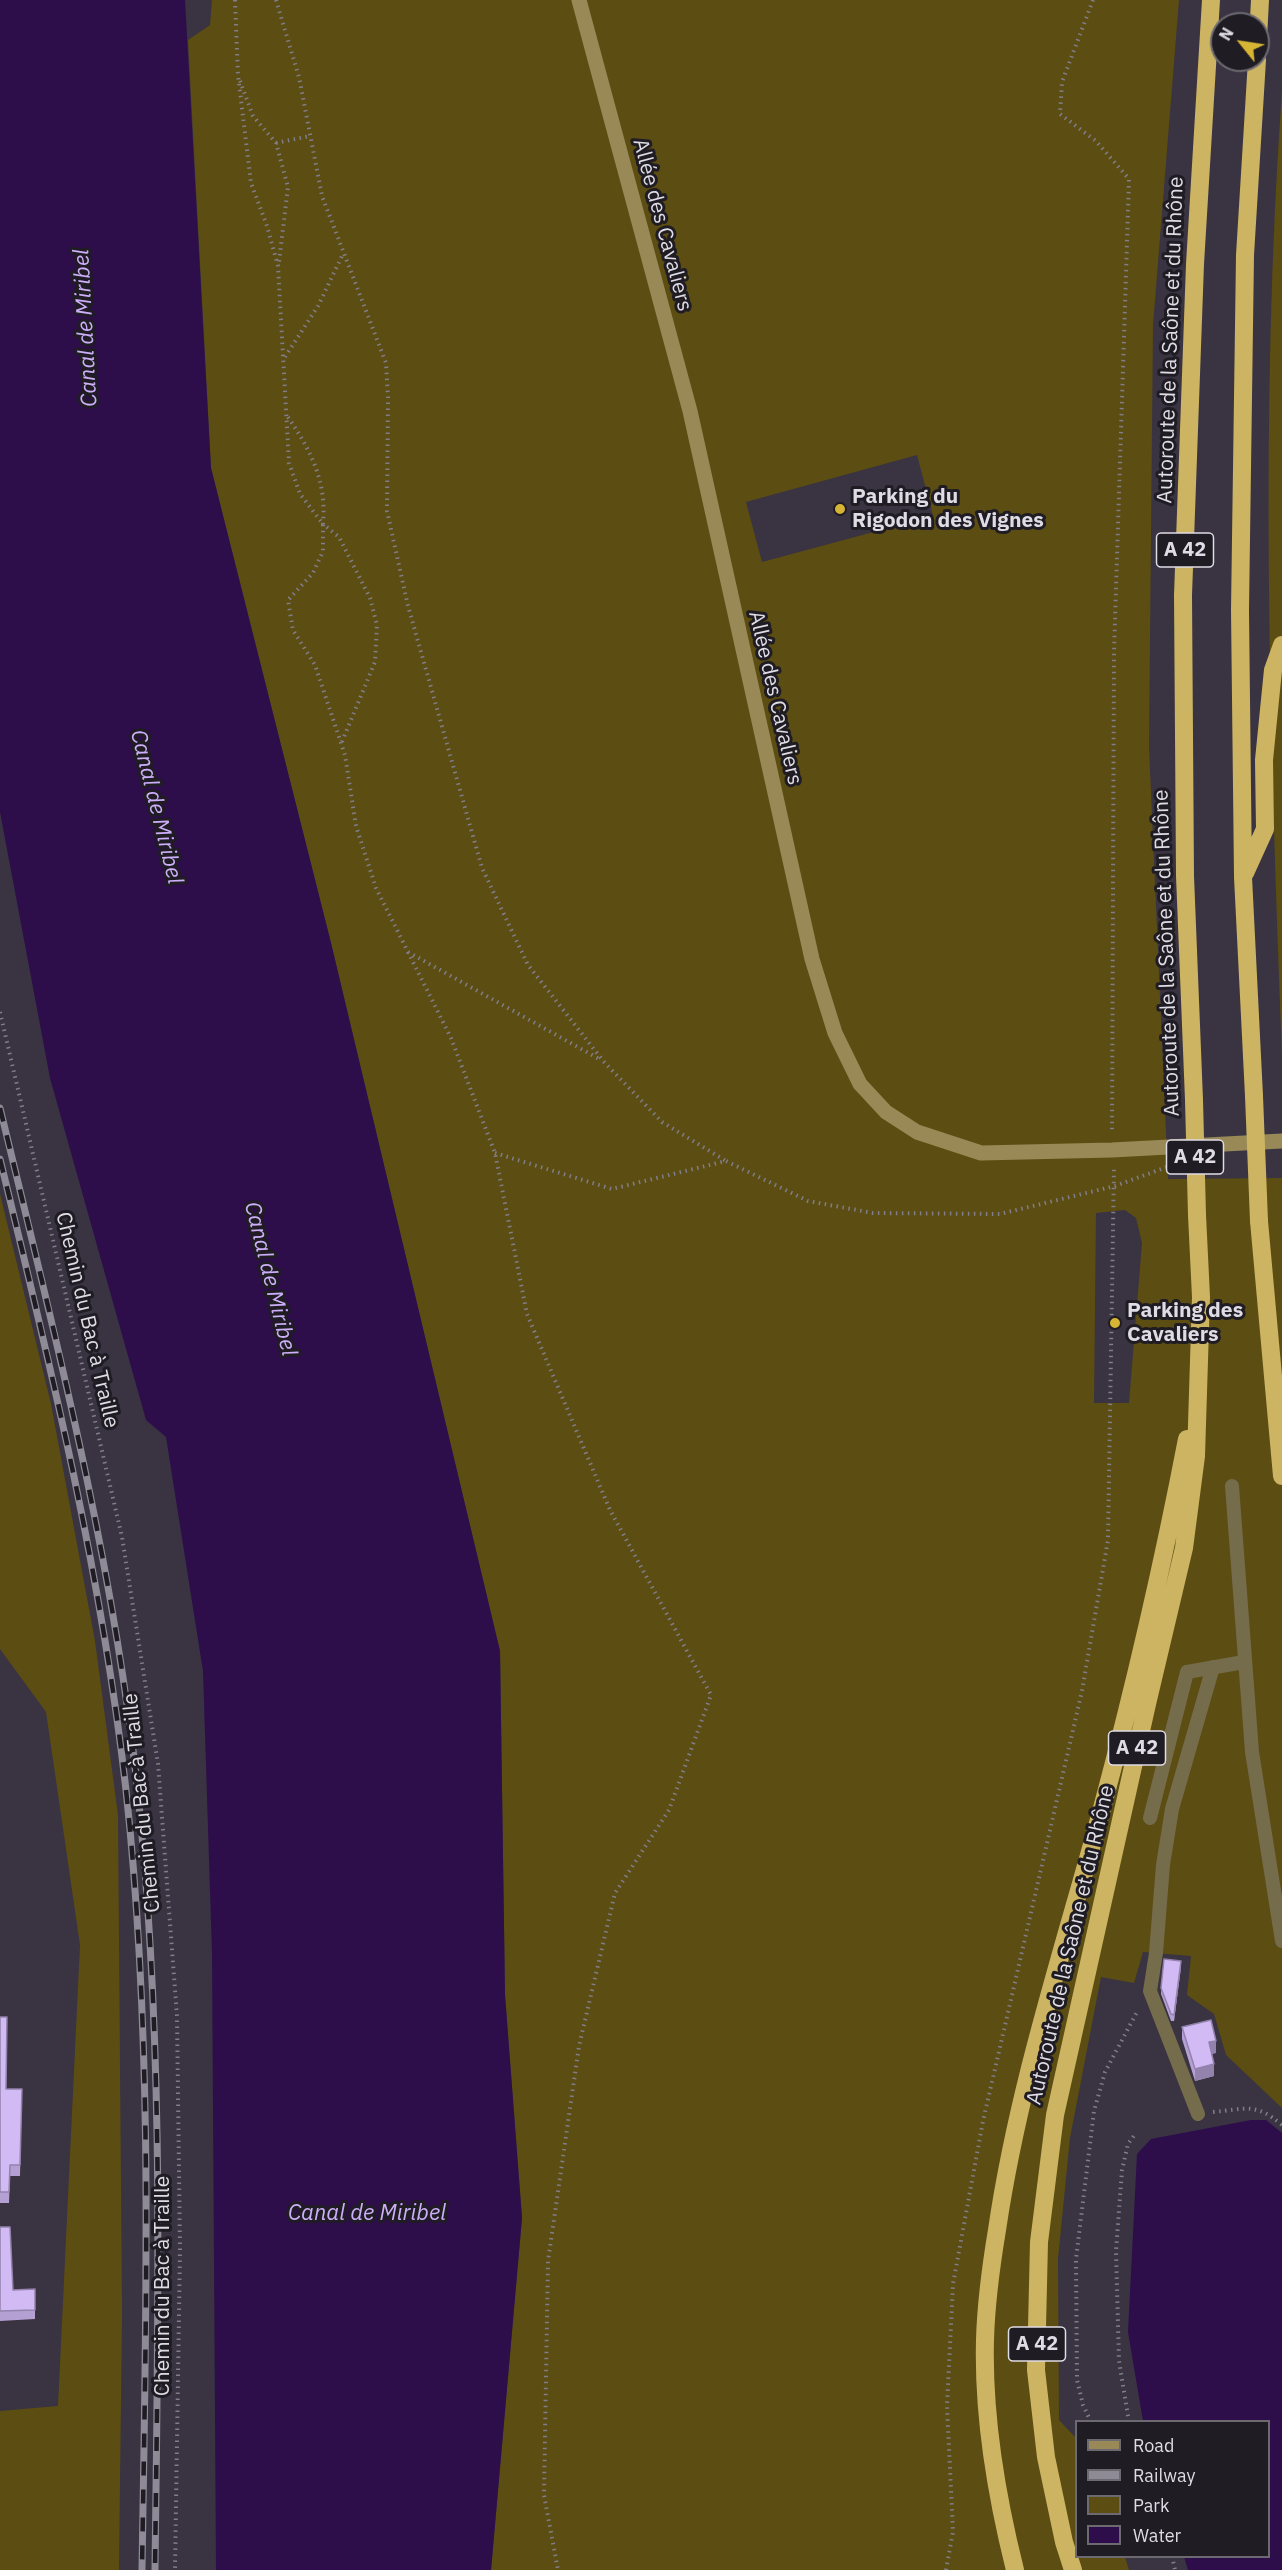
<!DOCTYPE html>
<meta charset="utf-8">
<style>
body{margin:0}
#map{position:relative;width:1282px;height:2570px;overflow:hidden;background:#393342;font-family:"IBM Plex Sans",sans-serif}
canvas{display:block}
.legend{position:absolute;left:1075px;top:2420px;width:195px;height:138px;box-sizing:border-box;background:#1f1c23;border:2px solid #6c6971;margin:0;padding:8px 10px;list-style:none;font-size:18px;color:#dfdce5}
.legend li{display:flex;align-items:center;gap:12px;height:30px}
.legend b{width:30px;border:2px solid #6c6971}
.north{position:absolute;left:1210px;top:12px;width:60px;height:60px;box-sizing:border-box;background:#1f1c23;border:2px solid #6c6971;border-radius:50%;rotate:300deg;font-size:16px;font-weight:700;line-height:24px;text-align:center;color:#dfdce5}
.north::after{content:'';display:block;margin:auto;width:21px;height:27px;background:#d6b534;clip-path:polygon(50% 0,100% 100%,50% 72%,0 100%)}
</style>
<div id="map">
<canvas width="1282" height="2570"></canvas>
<ul class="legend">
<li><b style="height:8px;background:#988956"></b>Road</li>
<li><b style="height:8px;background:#8e8a96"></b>Railway</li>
<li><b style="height:16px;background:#5c4d13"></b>Park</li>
<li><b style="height:16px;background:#2d0e4b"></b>Water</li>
</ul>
<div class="north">N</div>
</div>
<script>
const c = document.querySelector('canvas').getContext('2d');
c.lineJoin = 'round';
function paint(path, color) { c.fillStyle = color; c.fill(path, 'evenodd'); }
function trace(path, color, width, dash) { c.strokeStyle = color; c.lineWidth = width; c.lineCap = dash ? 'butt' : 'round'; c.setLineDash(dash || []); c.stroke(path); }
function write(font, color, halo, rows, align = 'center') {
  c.font = font + ' "IBM Plex Sans",sans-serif'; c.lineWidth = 6; c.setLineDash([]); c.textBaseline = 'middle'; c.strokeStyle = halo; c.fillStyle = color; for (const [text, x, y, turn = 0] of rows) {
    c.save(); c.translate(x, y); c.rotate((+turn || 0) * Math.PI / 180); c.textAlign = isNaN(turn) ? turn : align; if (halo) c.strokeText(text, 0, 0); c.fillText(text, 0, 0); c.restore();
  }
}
paint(new Path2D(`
 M212,0H1179L1153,325L1149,747L1168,1179L1282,1178V2108L1226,2055L1214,2014L1187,1995L1191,1956L1143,1952L1134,1983L1101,1977L1070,2138L1058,2259L1059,2420L1076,2438V2556L1125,2557L1129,2570H491L522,2218L505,1995L500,1651L331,943L211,468L188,40L210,25ZM917,455L933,516L762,562L746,502ZM1125,1210L1136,1218L1142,1243L1129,1403H1094L1096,1213Z
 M1282,90V1057C1270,735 1259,412 1282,90Z
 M0,1194L51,1404L95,1641L118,1815L122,2312L119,2570H0V2411L58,2406L80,1945L46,1712L0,1649Z`), '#5c4d13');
paint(new Path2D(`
 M0,0H185L211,468L331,943L500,1651L505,1995L522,2218L491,2570H216L212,1953L203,1671L166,1437L146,1420L50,1078L0,812Z
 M1251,2120H1266L1282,2133V2570H1188L1184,2557L1268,2556V2422L1143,2421L1128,2332L1137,2154L1151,2139Z`), '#2d0e4b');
trace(new Path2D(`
 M235,0L238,75L251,183L267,226L278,266L289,463L300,494L323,524V551L313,573L288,600L293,630L315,665L345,755L356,826L376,888L451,1038L495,1153L527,1314L610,1510L711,1695L669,1810L615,1893L579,2046L548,2261L544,2495L558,2570
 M276,0L299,77L322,196L386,363L388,397L387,511L408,606L482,868L528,965L604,1062L662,1122L726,1161
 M1093,0L1062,82L1060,114L1096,141L1129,179L1114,652L1112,1133
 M240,81L253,116L276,143L288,187L279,262
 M276,143L310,136
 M285,357L318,306L343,254
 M288,417C311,451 327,482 323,524L339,537L370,598L377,625L375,662L341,744
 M408,952L601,1060
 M0,1012L122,1537L158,1764L177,2016L180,2249L175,2570
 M495,1153L612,1189L726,1161L808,1201L873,1213L1000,1214L1115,1186L1167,1167
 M1213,2112C1246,2109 1255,2102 1282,2125
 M1091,2422L1083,2405L1077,2380L1076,2259L1094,2111L1105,2072L1138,2010
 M1129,2422L1119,2361L1116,2251L1122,2170L1128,2144L1136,2133
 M1172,2556L1175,2570
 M946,2570L953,2532L947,2406L953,2284L983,2121L1082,1691L1108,1540L1114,1167`), '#817d89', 4, [1.5, 4.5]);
trace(new Path2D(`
 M1232,1486L1252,1752L1282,1941
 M1150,1818L1187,1672L1244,1662
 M1198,2114L1150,1991L1156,1953L1163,1865L1172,1809L1213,1667`), '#756c4c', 14);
trace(new Path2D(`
 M579,0L690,411L812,959L835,1033L860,1084L886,1112L917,1132L981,1153L1112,1150L1282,1141`), '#988956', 15);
trace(new Path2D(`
 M1258,38L1260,0
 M1245,873L1265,829L1264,760L1273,670L1282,645
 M1254,1096L1243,877L1240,610L1245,255L1257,60
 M1194,1100L1185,876L1183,595L1195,264L1211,0
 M1259,1221L1282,1476
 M1015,2570C997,2498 983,2414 985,2340C986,2303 991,2266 997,2230C1018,2087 1063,1951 1101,1812C1134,1689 1163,1564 1187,1439
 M1073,2570L1064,2542L1046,2457L1036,2370L1039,2242L1055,2115L1147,1704L1184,1548L1196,1456L1201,1297L1197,1215`), '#ccb462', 18);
const rail = new Path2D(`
 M0,1108C54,1331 112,1555 137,1784C165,2045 158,2308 155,2570
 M0,1159C51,1368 102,1576 126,1790C154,2049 146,2310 142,2570`);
trace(rail, '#8e8a96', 7);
trace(rail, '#1f1c23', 4.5, [14]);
trace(new Path2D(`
 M1254,1096L1259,1221
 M1194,1100L1197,1215`), '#ccb462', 18);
paint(new Path2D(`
 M1181,1967L1174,2021H1171L1161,1994V1988Z
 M0,2017L6,2089H22L20,2176H10L9,2203H0Z
 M1182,2027L1216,2053L1211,2054L1214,2076L1195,2081L1182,2039Z
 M0,2227L13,2290L35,2289V2319L0,2321Z`), '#b5a0d3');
paint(new Path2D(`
 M1181,1961V1967L1174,2021V2015Z
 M1216,2041V2053L1209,2054V2042Z
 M1214,2064V2076L1195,2081V2069Z`), '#9382ac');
const building = new Path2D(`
 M1164,1959L1181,1961L1174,2015L1171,2014L1161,1988Z
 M0,2017H7L6,2089H22L20,2165H10L9,2192H0Z
 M1211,2020L1216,2041L1209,2042L1214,2064L1195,2069L1182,2027Z
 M0,2227H10L13,2290L35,2289V2310L0,2311Z`);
paint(building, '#d2baf5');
trace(building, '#9382ac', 1.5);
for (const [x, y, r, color] of [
 [840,509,6,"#d6b534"],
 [1115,1323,6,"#d6b534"]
]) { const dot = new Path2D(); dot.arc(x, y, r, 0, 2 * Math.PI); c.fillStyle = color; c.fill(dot); trace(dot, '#1f1c23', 2); }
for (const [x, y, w] of [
 [1185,550,57],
 [1195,1157,57],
 [1137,1748,57],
 [1037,2344,57]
]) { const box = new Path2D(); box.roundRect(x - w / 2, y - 17, w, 34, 4.5); c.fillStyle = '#1f1c23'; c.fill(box); trace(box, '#dfdce5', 1.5); }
write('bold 20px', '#dfdce5', null, [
 ["A 42",1185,550],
 ["A 42",1195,1157],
 ["A 42",1137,1748],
 ["A 42",1037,2344]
]);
write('21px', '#dfdce5', '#1f1c23', [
 ["Allée des Cavaliers",662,225,75],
 ["Autoroute de la Saône et du Rhône",1171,340,-88],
 ["Allée des Cavaliers",775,698,77],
 ["Autoroute de la Saône et du Rhône",1167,953,-92],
 ["Chemin du Bac à Traille",87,1320,77],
 ["Chemin du Bac à Traille",142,1803,-96],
 ["Autoroute de la Saône et du Rhône",1071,1945,-77],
 ["Chemin du Bac à Traille",163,2286,-90]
]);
write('bold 21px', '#dfdce5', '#1f1c23', [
 ["Parking du",852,497],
 ["Rigodon des Vignes",852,521],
 ["Parking des",1127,1311],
 ["Cavaliers",1127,1335]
], 'left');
write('italic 22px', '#cdaef9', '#1f1c23', [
 ["Canal de Miribel",86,328,-93],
 ["Canal de Miribel",156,807,76],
 ["Canal de Miribel",270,1279,76],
 ["Canal de Miribel",367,2214]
]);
</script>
